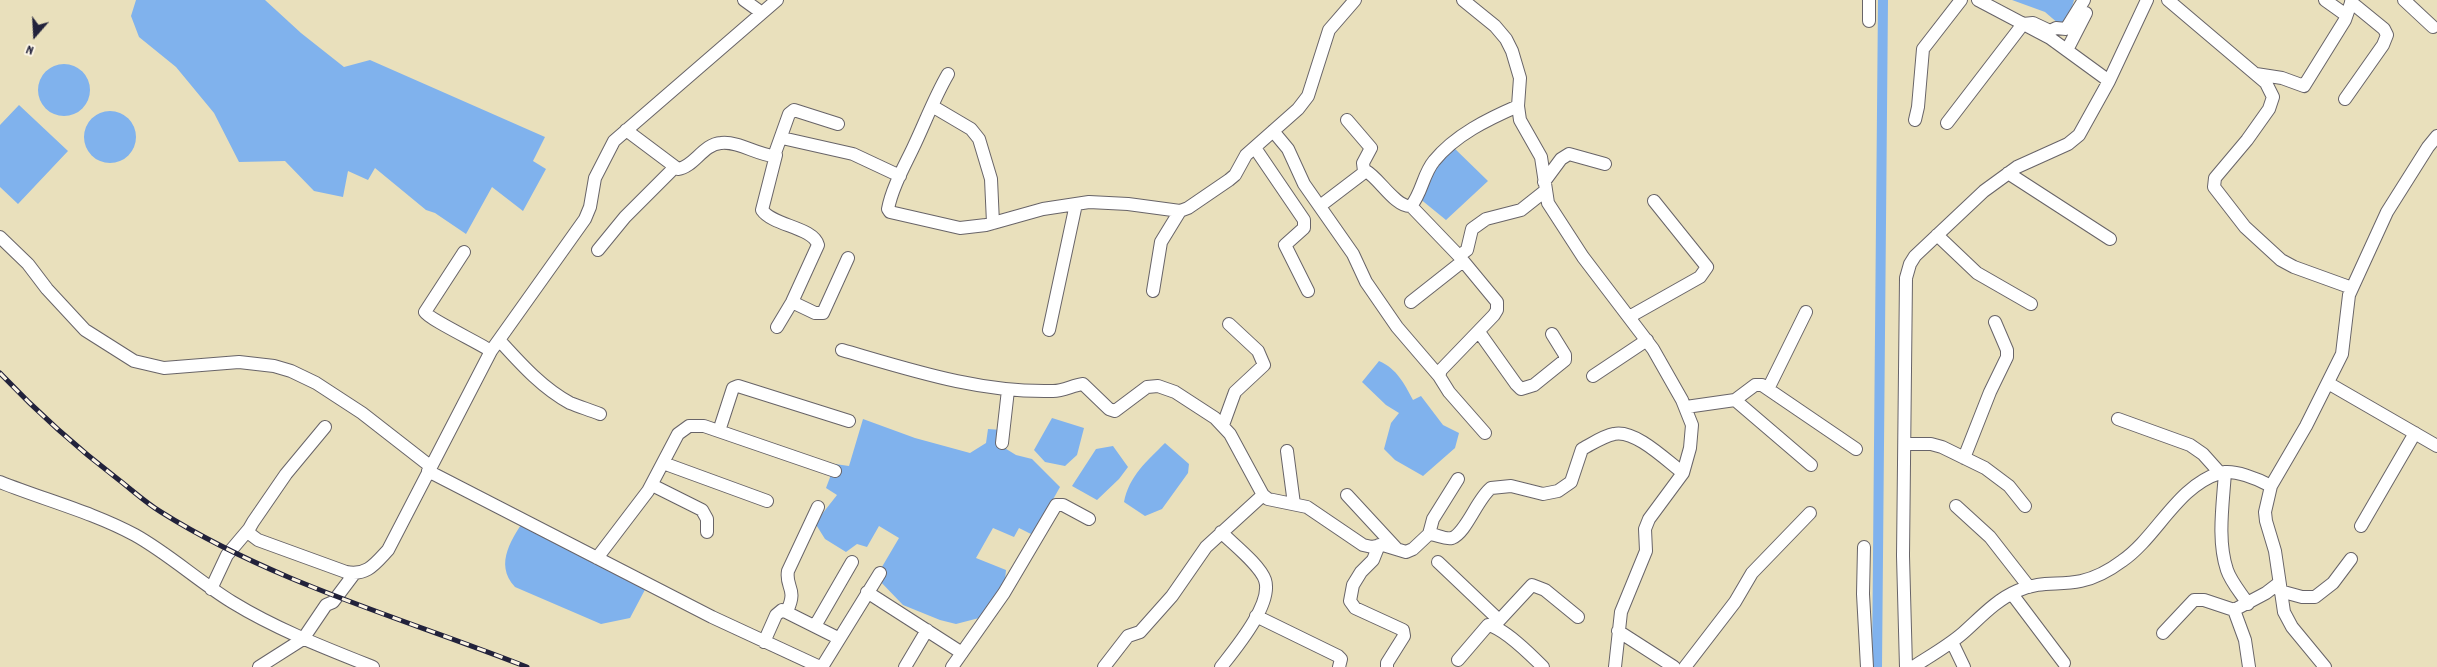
<!DOCTYPE html>
<style>
body{margin:0}
#map{position:relative;width:2437px;height:667px;overflow:hidden;background:#e9e0bc;font-family:Dekko,sans-serif}
canvas{display:block}
.north{position:absolute;left:10px;top:10px;width:50px;height:50px;-webkit-text-stroke:4px #fcf5e5;paint-order:stroke;rotate:199deg;font-size:14px;font-weight:700;line-height:20px;text-align:center;color:#22223b}
.north::after{content:'';display:block;margin:auto;width:18px;height:22px;background:#22223b;clip-path:polygon(50% 0,100% 100%,50% 72%,0 100%)}
</style>
<div id="map">
<canvas width="2437" height="667"></canvas>
<div class="north">N</div>
</div>
<script>
const c = document.querySelector('canvas').getContext('2d');
c.lineJoin = 'round';
function paint(path, color) { c.fillStyle = color; c.fill(path, 'evenodd'); }
function trace(path, color, width, dash) { c.strokeStyle = color; c.lineWidth = width; c.lineCap = dash ? 'butt' : 'round'; c.setLineDash(dash || []); c.stroke(path); }
paint(new Path2D(`
 M136,0H265L301,33L344,67L370,60L545,137L533,161L546,169L523,211L492,187L466,234L435,213L426,210L375,168L368,180L348,171L343,197L314,191L285,161L239,162L214,113L176,67L139,37L131,16Z
 M2012,0H2074L2069,17L2059,24L2045,12Z
 M38 90a26 26 0 1 1 52 0a26 26 0 1 1-52 0Z
 M19,105L68,151L18,204L0,187V125Z
 M84 137a26 26 0 1 1 52 0a26 26 0 1 1-52 0Z
 M1450,144L1488,181L1446,220L1419,198Z
 M1379,361C1397,369 1404,383 1413,400L1421,396L1443,425L1459,433L1455,448L1423,476L1395,460L1384,449L1391,423L1399,413L1386,405L1362,382Z
 M1052,418L1084,428L1077,455L1065,466L1045,462L1034,450Z
 M863,419L915,438L970,453L986,443L988,429L1002,430L1003,447L1016,455L1032,459L1060,487L1033,535L1019,528L1014,537L993,528L976,558L1006,570L1005,580L989,606L979,618L956,624L940,620L903,605L876,577L899,538L879,526L867,547L857,544L846,552L825,539L815,523L837,495L826,488L835,464L849,466Z
 M1165,443L1189,464L1188,473L1162,509L1145,516L1124,502C1129,476 1147,461 1165,443Z
 M1113,446L1128,467L1119,479L1097,500L1072,486L1096,449Z
 M527,515L578,545L632,569L648,584L630,618L601,624L515,587C493,563 513,538 527,515Z`), '#80b2ed');
trace(new Path2D(`
 M1877,667L1883,0`), '#80b2ed', 10);
const minor = new Path2D(`
 M744,0L762,13
 M1463,0L1495,26L1506,39L1512,51L1520,78L1518,106L1520,120L1541,157L1548,203L1583,257L1653,349L1682,400L1692,425L1690,448L1683,473L1649,519L1645,529L1646,551L1621,612L1615,667
 M1869,0V21
 M1978,0L2050,38L2109,81
 M2168,0L2266,83L2273,97L2269,109L2247,140L2215,178L2214,187L2245,227L2281,260L2294,267L2352,288
 M2325,0L2346,15
 M2404,0L2433,27
 M2067,50L2086,13
 M948,74C934,98 925,123 913,148C904,167 892,188 888,209L890,212L960,228L986,225L1043,209L1089,202L1128,204L1180,211L1188,208L1229,180L1235,175L1246,155L1298,109L1308,96L1329,30L1355,0
 M2256,74L2282,78L2304,86L2345,20L2352,0
 M2345,99L2383,45L2387,35L2384,29L2351,2
 M932,106L971,129L979,139L991,179L993,223
 M1347,120L1371,148L1363,163L1364,171
 M1915,120L1918,107L1923,49L1961,0
 M1947,123L2023,24L2033,23L2050,31L2056,28L2066,29L2084,0
 M626,130L678,169C694,167 703,144 721,143C739,141 757,155 774,156L789,114L794,110L838,124
 M1273,131L1288,149L1304,184L1353,254L1366,282L1397,327L1439,376
 M782,138L853,154L900,176
 M1255,148L1304,220V228L1285,245L1308,291
 M776,155L762,210C773,226 813,227 818,245L792,302L777,327
 M2008,173L2110,239
 M1544,182L1561,159L1569,154L1605,164
 M1320,206L1366,171C1379,178 1396,208 1411,206C1422,193 1423,174 1434,161C1455,135 1488,119 1518,106
 M1411,206L1459,256L1497,302V310L1494,315L1441,370L1439,376L1449,392L1485,433
 M1937,235L1977,273L2031,304
 M0,237L28,264L47,289L85,330L134,361L164,368L239,362L274,366L291,371L316,383L362,413L430,466
 M598,250L625,217L675,167
 M464,252L425,312C429,319 479,343 491,351
 M1459,256L1467,250L1472,229L1486,219L1521,210L1545,191
 M1153,291L1161,242L1180,211
 M792,302L815,313H823L848,258
 M1411,302L1463,261
 M1629,317L1700,277L1707,267L1654,201
 M1049,330L1076,204
 M1479,332L1516,384L1521,389L1534,385L1565,360V355L1552,334
 M499,340C520,363 542,388 570,403C580,407 590,410 600,414
 M842,350C911,370 980,393 1053,391C1064,391 1073,385 1083,384L1109,409L1115,411L1147,387L1158,386L1175,392L1215,418L1230,434L1263,495L1268,499L1307,507L1363,545L1372,547L1383,545L1406,552L1413,549L1429,534C1436,534 1445,540 1452,538C1466,533 1477,499 1491,488L1511,486L1543,494L1558,491L1571,482L1582,449C1592,444 1603,436 1614,434C1635,429 1667,461 1683,473
 M1593,376L1647,340
 M2328,383L2437,446
 M1768,389L1806,312
 M1735,400L1811,465
 M1686,407L1735,400L1755,385H1762L1856,449
 M2118,419L2190,445L2203,454L2220,473
 M1223,425L1235,392L1264,365L1258,351L1229,324
 M325,427L286,474L253,522L249,529L250,534L258,540L346,572C367,576 375,564 388,550L491,351L585,219L590,207L595,178L614,141L777,0
 M719,431L733,388L738,386L849,421
 M1002,443L1008,390
 M1905,444H1931L1942,447L1985,468L2009,486L2025,506
 M1287,451L1294,504
 M1964,458L1990,392L2007,357V350L1995,322
 M663,463L767,501
 M428,471L712,617L820,667
 M2225,472C2223,504 2217,540 2227,570C2231,582 2241,593 2248,604
 M0,482C45,500 92,512 135,535C169,554 198,581 232,602C276,629 325,648 373,667
 M652,485L702,510L707,519V532
 M2271,486L2306,426L2342,354L2349,295L2387,212L2428,147L2437,136
 M1347,495L1396,548
 M1956,506L1990,537L2029,587
 M2361,526L2415,433
 M1221,532C1233,544 1260,565 1265,580C1273,604 1235,649 1221,667
 M1429,534L1433,519L1458,479
 M1379,545L1373,560L1361,572L1353,585L1350,601L1355,608L1403,630L1404,636L1387,663V667
 M1864,547L1863,594L1867,667
 M597,558L648,491L678,434L689,426H704L835,471
 M1438,562L1499,620
 M211,589L227,555L249,529
 M2280,591L2302,597H2315L2333,583L2351,559
 M867,592L962,653
 M2012,594L2064,663
 M2234,610L2245,640L2249,667
 M787,611C798,588 785,588 788,571L818,507
 M1256,616L1338,656L1341,659L1339,667
 M815,626L852,562
 M1494,626L1532,585L1545,590L1578,617
 M1618,631L1674,667
 M2163,633L2194,600H2204L2234,610L2266,593L2279,583
 M764,642L776,615L782,610L838,638
 M1952,642L1964,667
 M1458,660L1488,625C1504,628 1531,655 1543,667
 M259,667L303,639L326,605L333,602L354,574
 M822,667L880,573
 M905,667L927,630
 M952,667L1004,593L1056,505H1063L1089,519
 M1104,667L1128,636L1140,632L1172,596L1206,547L1263,495
 M1685,667L1735,602L1752,573L1810,513
 M1906,667L1903,556L1906,278L1910,264L1915,256L1984,191L2017,167L2068,144L2079,135L2109,81L2147,0
 M1913,667C1930,656 1948,646 1963,633C1980,618 1996,600 2017,591C2042,580 2057,586 2081,581C2095,578 2110,570 2122,561C2157,537 2177,486 2220,473C2234,469 2258,479 2271,486L2265,512L2266,521L2275,551L2284,612L2292,627L2325,667`);
trace(minor, '#686468', 14);
trace(minor, '#fff', 12);
const rail = new Path2D(`
 M0,373C37,412 76,447 119,480C132,490 146,503 161,512C274,583 403,618 527,667`);
trace(rail, '#22223b', 5);
trace(rail, '#fcf5e5', 3, [9]);
</script>
